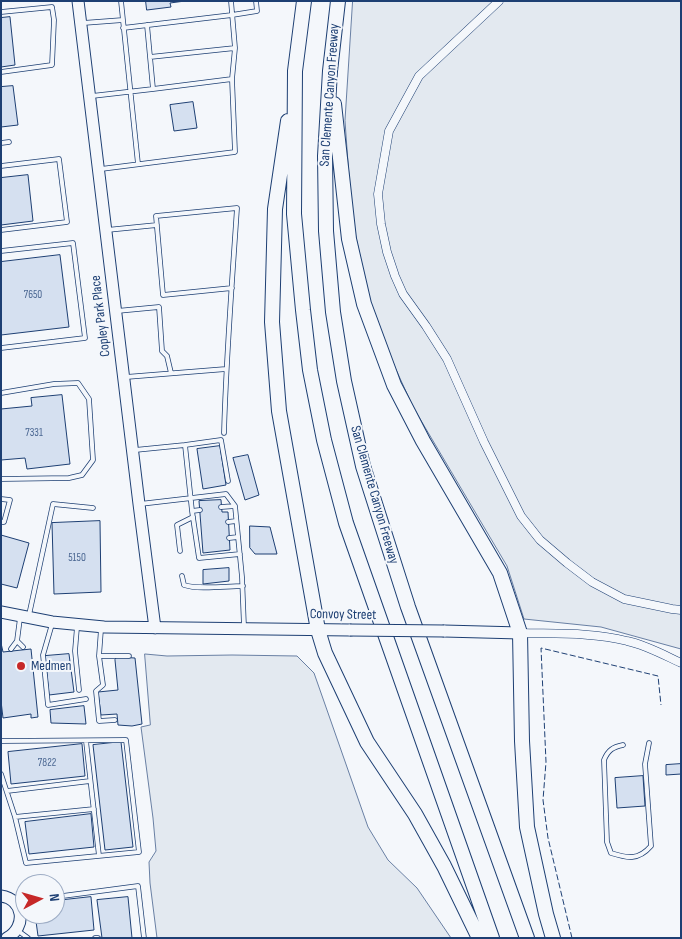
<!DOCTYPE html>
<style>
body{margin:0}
#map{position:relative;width:682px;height:939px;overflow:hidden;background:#f4f7fb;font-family:"Sofia Sans Condensed",sans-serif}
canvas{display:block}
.frame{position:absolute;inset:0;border:2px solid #1d3f73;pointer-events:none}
.north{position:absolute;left:15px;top:874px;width:50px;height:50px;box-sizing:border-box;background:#f4f7fb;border:1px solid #9eadc5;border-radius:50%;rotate:84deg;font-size:14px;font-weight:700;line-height:20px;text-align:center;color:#1d3f73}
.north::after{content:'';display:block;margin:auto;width:18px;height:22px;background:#c62828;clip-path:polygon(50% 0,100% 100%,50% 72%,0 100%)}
</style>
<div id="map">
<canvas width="682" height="939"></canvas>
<div class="frame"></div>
<div class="north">N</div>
</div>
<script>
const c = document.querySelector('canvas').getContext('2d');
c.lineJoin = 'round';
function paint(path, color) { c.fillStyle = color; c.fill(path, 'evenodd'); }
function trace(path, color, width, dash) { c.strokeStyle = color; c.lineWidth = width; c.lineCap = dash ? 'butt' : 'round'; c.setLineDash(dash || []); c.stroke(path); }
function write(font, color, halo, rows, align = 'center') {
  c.font = font + ' "Sofia Sans Condensed",sans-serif'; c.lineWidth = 4; c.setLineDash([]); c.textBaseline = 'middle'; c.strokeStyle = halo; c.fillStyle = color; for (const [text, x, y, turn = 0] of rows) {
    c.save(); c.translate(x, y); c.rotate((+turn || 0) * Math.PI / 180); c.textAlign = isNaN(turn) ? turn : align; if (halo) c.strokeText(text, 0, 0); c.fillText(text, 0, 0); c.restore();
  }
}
const green = new Path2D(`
 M353,1H681V649L601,627L524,619L507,566L413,407L374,321L352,219L345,121Z
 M145,654L167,656L232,655L297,656L314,673L368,827L388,860L417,888L451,938H157L150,883L149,862L156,851L153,818L141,727L150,725Z`);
paint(green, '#e3e9f0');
trace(green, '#687fa3', 1);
const building = new Path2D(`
 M146,1H185L170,3L171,7L147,10Z
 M10,17L15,65L1,67V18Z
 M13,86L18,125L1,127V87Z
 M193,102L197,128L174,131L170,105Z
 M28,175L33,221L1,225V178Z
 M60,255L69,327L1,335V262Z
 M62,395L70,464L27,469L25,458L1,460V409L32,406L31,398Z
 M220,446L226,485L203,489L197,449Z
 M248,455L259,495L245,500L233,458Z
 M221,500L222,512H228L230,550L203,553L199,501Z
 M100,521L101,592L54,594L52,523Z
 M250,526L270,527L277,554H255L250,548Z
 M1,535L29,543L17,588L1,584Z
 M229,568V581L203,584V570Z
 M1,643L3,652L31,649L38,717L31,718V714L3,718L1,701Z
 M69,654L74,692L49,695L45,656Z
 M117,657L135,658L142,724L132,726L118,725L117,714L101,715L98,692L118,690L115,660Z
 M84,706L86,724L51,723L50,710Z
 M121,742L133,847L105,850L93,745Z
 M82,744L85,776L11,784L8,752Z
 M681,764V774L666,775V765Z
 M643,776L645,806L617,808L615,778Z
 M91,814L94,847L29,854L25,822Z
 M91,897L94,930L38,936L35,914H55V901Z
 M128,897L132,938H102L97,900Z`);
paint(building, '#d5e0f0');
trace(building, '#1d3f73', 1);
const lane = new Path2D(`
 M121,1L138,164
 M231,1L235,48
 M1,12L52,7L54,20L52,65L1,72
 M83,23L123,20
 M147,25L150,57
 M123,28L232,15L257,11L256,1
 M153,89L232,79
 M92,96L153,89L150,57L235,48L232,79L235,152L101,169
 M1,143L9,142
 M1,166L59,159L67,222L1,230
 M107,230L157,225
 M1,251L73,243L85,338L1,348
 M117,311L159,307L162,351L167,356L171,373
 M126,377L226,369
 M1,393L54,384L78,383L89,399L93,460L82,475L69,478L1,479
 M224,433C226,358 232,283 237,208L156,216L163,295L232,288
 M185,445L221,440L228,481
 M135,450L185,445L192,511L199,558L240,554
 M1,499L10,500L4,522H1
 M140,504L226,494L235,506L242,577L244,627
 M221,507L235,506
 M192,511L200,510
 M228,522L236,521
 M229,538L238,537
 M180,551L177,525L193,517
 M182,576L184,585C199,590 226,586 243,586
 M29,615L53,504L93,508
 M20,618L17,641L23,647
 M52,624L43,655L48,705L86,699
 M77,627L75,651L79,690
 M101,629L99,656L103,685L96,691L99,721L115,720
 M11,649L17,641
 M99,656H129
 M1,741L126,740L139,852L26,863L15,817L1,774
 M86,741L99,856
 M623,745C613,747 608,750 604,760L607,842L611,853C627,858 638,861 651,846L645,764L649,743
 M7,791L90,781
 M15,817L94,809
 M55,897L138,886L144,938
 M17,930L28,938
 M95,938H98`);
const street = new Path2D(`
 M499,1L419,76L389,131L378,194L381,224L387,252L395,276L403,294L426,326L447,359L484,442L521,516L540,540L567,563L592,582L624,599L672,609L681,610
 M520,633C556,634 592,632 627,641C646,645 664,655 681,663`);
const secondary = new Path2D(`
 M78,1L139,504L155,628
 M1,612L52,622L104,627L350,630
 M444,631L520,633
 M1,896C24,899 27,927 7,938`);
const highway = new Path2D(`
 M304,1L295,71L294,214L303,310L310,370L324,440L346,523L492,938
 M338,1L330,71L325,156L326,231L333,312L344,381L363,466L408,607L527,938
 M334,104L349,239L364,304L394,385L423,441L500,573L520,633L522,741L527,827L546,914L553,938
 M288,121L275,209L272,322L279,411L318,630L325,653L367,742L415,814L444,866L479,938`);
trace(lane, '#1d3f73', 5.5);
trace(street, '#1d3f73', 9);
trace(secondary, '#1d3f73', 13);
trace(highway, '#1d3f73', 16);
trace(lane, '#f4f7fb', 4);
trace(street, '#f4f7fb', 8);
trace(secondary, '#f4f7fb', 11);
trace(highway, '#f4f7fb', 14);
const secondaryBridge = new Path2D(`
 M350,630L444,631`);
trace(secondaryBridge, '#1d3f73', 13, []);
trace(secondaryBridge, '#f4f7fb', 11);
trace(new Path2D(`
 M572,938L548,838L543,800L546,762L541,648L658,676L661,705`), '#1d3f73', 1, [6, 2.5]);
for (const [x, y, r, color] of [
 [21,666,5,"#c62828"]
]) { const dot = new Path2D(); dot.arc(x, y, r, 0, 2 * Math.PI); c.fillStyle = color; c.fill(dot); trace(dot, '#f4f7fb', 2); }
write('11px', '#4b6792', null, [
 ["7650",33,295],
 ["7331",34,433],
 ["5150",77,558],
 ["7822",47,763]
]);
write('14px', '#1d3f73', '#f4f7fb', [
 ["San Clemente Canyon Freeway",330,95,-86],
 ["Copley Park Place",101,316,-97],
 ["San Clemente Canyon Freeway",374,495,74],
 ["Convoy Street",343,615,1]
]);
write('14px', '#1d3f73', '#f4f7fb', [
 ["Medmen",31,666]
], 'left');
</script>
